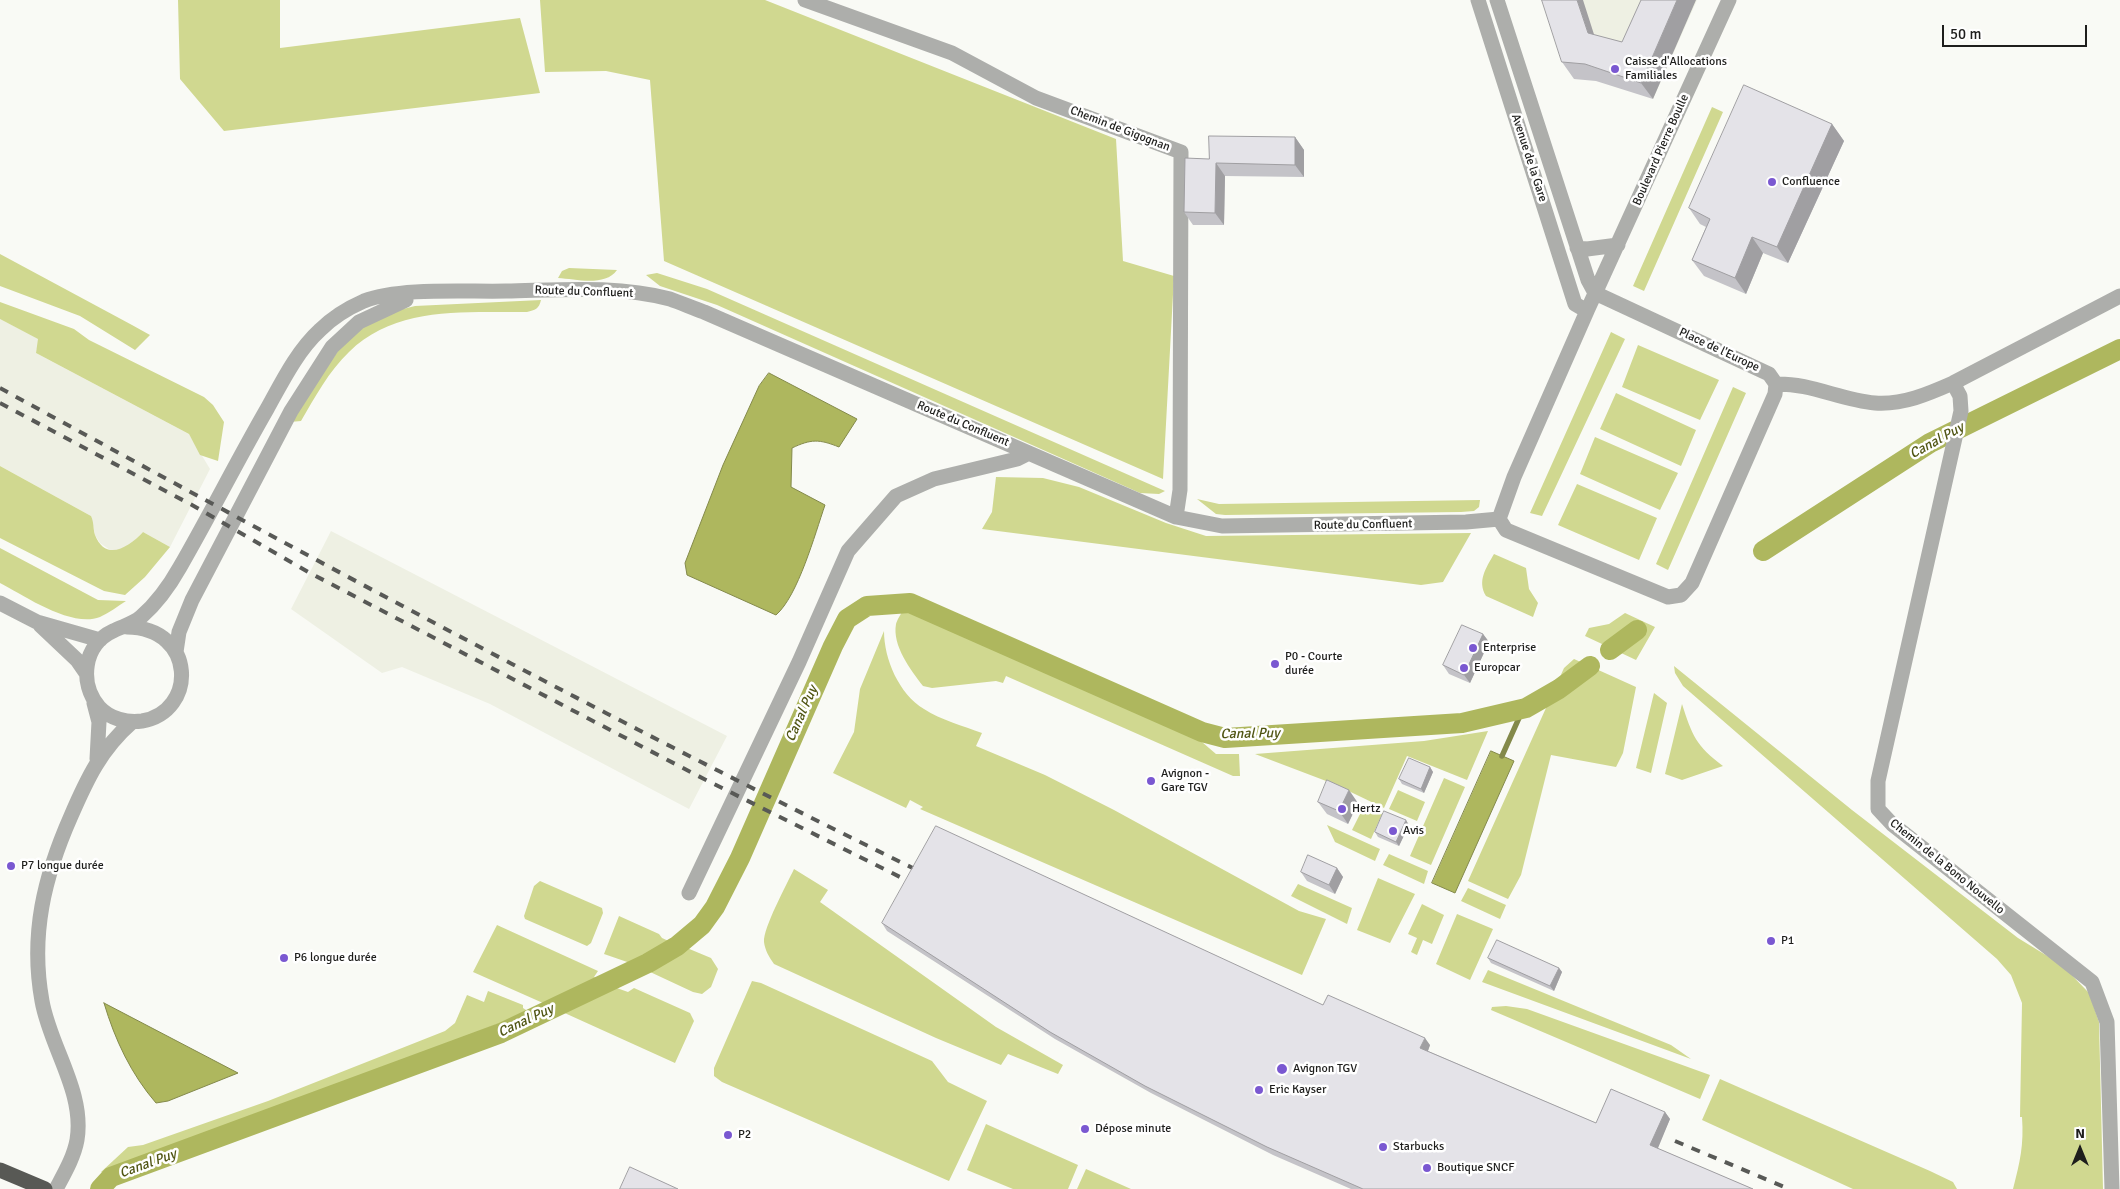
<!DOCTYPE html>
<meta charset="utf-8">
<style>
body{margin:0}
#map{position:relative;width:2120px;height:1189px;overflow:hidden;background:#f9faf5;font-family:Signika,sans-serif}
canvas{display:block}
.north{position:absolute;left:2055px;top:1124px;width:50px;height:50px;-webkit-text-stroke:4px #fff;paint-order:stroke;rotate:0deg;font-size:14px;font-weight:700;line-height:20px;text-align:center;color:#1e1e1c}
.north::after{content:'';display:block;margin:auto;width:18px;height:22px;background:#1e1e1c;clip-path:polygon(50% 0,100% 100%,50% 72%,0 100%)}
.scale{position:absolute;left:1942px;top:25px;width:145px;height:22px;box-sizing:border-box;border:2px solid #1e1e1c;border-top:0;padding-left:6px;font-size:15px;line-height:18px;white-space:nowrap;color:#1e1e1c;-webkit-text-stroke:4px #fff;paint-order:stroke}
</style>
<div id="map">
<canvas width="2120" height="1189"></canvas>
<div class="north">N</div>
<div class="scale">50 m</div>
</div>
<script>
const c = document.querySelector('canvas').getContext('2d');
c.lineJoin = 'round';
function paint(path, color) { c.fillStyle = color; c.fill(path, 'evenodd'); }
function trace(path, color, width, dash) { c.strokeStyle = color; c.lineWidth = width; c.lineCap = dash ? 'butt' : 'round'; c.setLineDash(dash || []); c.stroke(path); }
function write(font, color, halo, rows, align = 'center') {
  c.font = font + ' Signika,sans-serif'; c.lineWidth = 5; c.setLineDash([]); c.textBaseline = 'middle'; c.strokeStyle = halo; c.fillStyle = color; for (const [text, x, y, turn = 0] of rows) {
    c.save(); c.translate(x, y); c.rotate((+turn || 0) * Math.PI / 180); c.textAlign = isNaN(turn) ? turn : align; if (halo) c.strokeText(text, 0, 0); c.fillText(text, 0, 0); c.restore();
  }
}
paint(new Path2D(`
 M1548,0H1697L1653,99Z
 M0,319L39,339L36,353L189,434L210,469L170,547L143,532L130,545L120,550H110L100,543L95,535L91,516L0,466Z
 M331,531L727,736L689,809L490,704L402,667L382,673L291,609Z`), '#eef0e3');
paint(new Path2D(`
 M178,0H280V48L520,18L540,93L224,131L180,79Z
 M540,0H765L1116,139L1123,261L1174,276L1163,479L664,261L650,80L606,71L545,72Z
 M1712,107L1723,112L1644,291L1633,286Z
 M0,254L132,325L150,335L135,350L80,316L0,286Z
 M569,268L617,270C605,287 576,279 558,278L562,271Z
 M657,273L707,289L1165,491L1159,494L1140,493L717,305L660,286L646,275Z
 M541,300C539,309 535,310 527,312C465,313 397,305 349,352C329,371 315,397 301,421L290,422L348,336L391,312L415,306Z
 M0,302L74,329L89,340L204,397L213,405L224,422L218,461L200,455L189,434L36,353L38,339L0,319Z
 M1611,332L1625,339L1542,516L1530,513Z
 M1638,345L1719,380L1700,420L1622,387Z
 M1733,387L1746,393L1668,570L1656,564Z
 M1616,393L1696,430L1681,466L1600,429Z
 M1595,437L1678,473L1660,510L1580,474Z
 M0,466L91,516C94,522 93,529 95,535C106,563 130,546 143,532L170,547L145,577L125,595L104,591L0,538Z
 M996,477L1043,478L1079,487L1166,523L1206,536L1471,533L1443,582L1421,585L982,529L992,512Z
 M1577,484L1657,518L1639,560L1558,525Z
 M1197,499L1219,504L1480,500L1479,507L1474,511L1461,512L1225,515L1216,514Z
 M0,548L98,600L126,601C118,606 109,613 100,617C71,628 25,596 0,583Z
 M1494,554L1526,568L1529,589L1538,603L1533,617L1486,596C1477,581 1486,568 1494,554Z
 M903,610L1202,742L1216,754H1239L1240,776H1233L1006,676L1003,683L996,681L932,688L923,686C911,670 892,646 896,624C897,620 901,614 903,610Z
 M1625,613L1655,627L1636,660L1585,636L1589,628L1609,624Z
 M884,631C884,659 899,694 924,709C941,720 963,726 982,733L976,746L1045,775L1114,810L1299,911L1326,919L1302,975L920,809L923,807L910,800L906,808L833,773L854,732L860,689Z
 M1574,659L1636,687L1623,753L1616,767L1551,755L1521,875L1508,899L1468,881L1564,668Z
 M1674,666L1852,810L2018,938L2062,965L2089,993L2099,1022L2103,1189H2013C2020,1162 2024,1145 2022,1117H2020L2022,1003L2011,975L1997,959L1683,686L1675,673Z
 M1654,693L1667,703L1651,773L1636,768Z
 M1682,704C1692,735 1696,746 1723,766L1682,780L1665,774Z
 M1488,731L1467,780L1407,756L1384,808L1334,784L1255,754L1424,741Z
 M1444,778L1465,787L1431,865L1410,856Z
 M1398,790L1425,802L1417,821L1389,809Z
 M1365,804L1383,812L1371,839L1352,830Z
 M1327,825L1380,849L1375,861L1335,842Z
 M1389,854L1428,871L1424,884L1383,865Z
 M794,869L828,890L820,902L996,1027L1063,1065L1058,1074L1008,1054L1001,1065L936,1038L774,964C769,957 765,950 764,942C763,928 787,884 794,869Z
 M1378,878L1415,894L1390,943L1357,930Z
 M540,881L602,908L603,913L591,943L587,946L525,919L524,916L534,886Z
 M1298,884L1352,908L1347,924L1291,896Z
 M1468,888L1506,905L1500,919L1461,901Z
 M1422,904L1444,915L1432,944L1423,940L1417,955L1411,952L1417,938L1408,934Z
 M1457,914L1493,929L1470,980L1436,964Z
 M619,916L659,934L662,938L673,943L633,964L604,954Z
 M497,925L598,971L594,977L606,982L552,1007L473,972Z
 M687,948L711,958L718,969L711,987L702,994L693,992L648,971Z
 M1488,970L1671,1045L1691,1059L1482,982Z
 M752,981L761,983L932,1061L948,1082L987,1101L949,1181L722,1082L714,1076V1068Z
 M611,986L628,992L634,988L690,1013L694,1021L675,1063L558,1010Z
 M488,991L523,1005V1008L529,1012L105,1174L101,1172L128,1147L143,1145L268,1101L445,1031L455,1023L467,995L484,1002Z
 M1506,1006L1527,1009L1710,1075L1700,1099L1491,1010L1492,1007Z
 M1720,1079L1930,1171L1953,1182L1957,1189H1853L1702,1120Z
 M986,1124L1078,1165L1068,1189H1013L967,1170Z
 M1086,1169L1131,1189H1077Z`), '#d0d890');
const water = new Path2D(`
 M769,373L857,419L839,447C819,439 811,439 792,448L791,487L825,505C815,534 798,596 776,615L687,575L685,563L723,465L759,386Z
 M1491,751L1514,761L1455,893L1432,883Z
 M104,1003L238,1073L168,1101L156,1103C131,1074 115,1040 104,1003Z`);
paint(water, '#aeb75e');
trace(water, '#83894a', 1);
trace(new Path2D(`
 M1502,756L1523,709`), '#83894a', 5.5);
trace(new Path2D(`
 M1763,551L1930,443L2120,349
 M1610,650L1637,630
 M100,1189L111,1177L501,1033L648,963L677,946L702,925L715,907L740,858L833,646L847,619L867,606L910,603L1202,732L1225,738L1462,723L1526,708L1559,689L1590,666`), '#aeb75e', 20);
trace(new Path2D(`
 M805,0L952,53L1036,98L1181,152L1180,490L1176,517
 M1478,0L1575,304L1587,311
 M1497,0L1588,280L1595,293
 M1577,248L1587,249L1618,245
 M1595,293L1769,374L1776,384L1775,394L1692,583L1681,595L1668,597L1506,530L1499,519L1514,477L1587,311C1634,207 1681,103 1729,0
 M1953,383L1960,396L1961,411L1878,781V809L1892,824L2092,982L2107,1022L2112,1189
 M1776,384C1810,383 1841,400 1875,403C1903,405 1928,394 1953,383L2120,296
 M0,603L37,622L100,640
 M40,625L77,660L86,673
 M127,627C197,628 197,712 142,721C127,723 110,719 99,707C79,683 83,645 113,631C123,626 133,624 141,617C156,604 171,583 180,567C210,515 237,461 267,409C282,382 297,351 320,330C332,318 348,308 364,301C400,287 467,292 506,291C560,290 617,285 670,299C681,303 693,308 704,312L1176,517L1222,526L1466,522L1499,519
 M176,652L179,632L192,600L291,411L332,347L359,322L406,300
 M94,703L99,722L97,759
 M689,893L799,662L848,551L896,496L934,479L1017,459L1029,453
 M56,1189C64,1174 74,1157 77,1140C85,1092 50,1047 42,1001C30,935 44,877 71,816C87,779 101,749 132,722`), '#adaeab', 15);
trace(new Path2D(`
 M0,1170L45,1189`), '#585955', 15);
trace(new Path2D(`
 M0,388C305,555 612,721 925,874
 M0,403L192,505L310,573L704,779L918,886
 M1675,1141L1789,1189`), '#585956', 4, [9, 9]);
paint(new Path2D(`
 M1594,35L1622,42L1653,99L1596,81L1574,79L1562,62Z
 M1832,124L1844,141L1788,263L1763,253L1746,294L1704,276L1692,260L1706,227L1700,224L1689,208Z
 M1295,137L1304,150V177L1225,176L1224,225H1193L1184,212L1209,159Z
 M1483,634L1489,642L1470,683L1449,674L1443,665Z
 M1430,767L1433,772L1424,793L1402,784L1399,779Z
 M1318,802L1358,803L1348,824L1327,814Z
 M1409,825L1399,846L1378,837L1375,832Z
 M1337,868L1343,877L1335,894L1307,881L1301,872Z
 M882,923L1323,1005L1430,1045L1428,1051L1596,1123L1665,1112L1670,1119L1657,1148L1753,1189H1351L1273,1155L1151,1093L1055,1039L887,931Z
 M1488,958L1559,968L1562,972L1554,991L1491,963Z`), '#c4c3c8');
paint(new Path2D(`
 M1577,0H1583L1599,50L1588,33Z
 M1677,0H1696L1653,99L1641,83Z
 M1832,124L1844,141L1788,263L1777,247Z
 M1295,137L1304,150V177L1295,165Z
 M1216,163L1225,176L1224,225L1215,213Z
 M1752,237L1763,253L1746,294L1735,278Z
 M1483,634L1489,642L1470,683L1464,675Z
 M1430,767L1433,772L1424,793L1421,789Z
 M1349,790L1358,803L1348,824L1339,811Z
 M1406,820L1409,825L1399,846L1396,842Z
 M1337,868L1343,877L1335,894L1329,885Z
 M1559,968L1562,972L1554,991L1550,986Z
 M1425,1038L1430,1045L1426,1056L1420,1048Z
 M1665,1112L1670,1119L1656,1153L1650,1145Z`), '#a09fa2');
const building = new Path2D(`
 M1542,0H1577L1588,33L1622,42L1641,0H1677L1641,83L1585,64L1562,62Z
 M1744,85L1832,124L1777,247L1752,237L1735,278L1692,260L1710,219L1689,208Z
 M1209,136L1295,137V165L1216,163L1215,213L1184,212L1185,158L1209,159Z
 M1462,625L1483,634L1464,675L1443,665Z
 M1409,758L1430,767L1421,789L1399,779Z
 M1327,780L1349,790L1339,811L1318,802Z
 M1384,811L1406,820L1396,842L1375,832Z
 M936,826L1323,1005L1328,995L1425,1038L1420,1048L1596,1123L1611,1089L1665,1112L1650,1145L1753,1189H1363L1267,1147L1145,1086L1050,1032L882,923Z
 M1308,855L1337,868L1329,885L1301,872Z
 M1497,940L1559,968L1550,986L1488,958Z
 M630,1167L678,1189H620Z`);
paint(building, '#e4e3e8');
trace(building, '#a09fa2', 1);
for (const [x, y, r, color] of [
 [1615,69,5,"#7a58d1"],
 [1772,182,5,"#7a58d1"],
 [1473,648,5,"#7a58d1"],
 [1275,664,5,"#7a58d1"],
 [1464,668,5,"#7a58d1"],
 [1151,781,5,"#7a58d1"],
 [1342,809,5,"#7a58d1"],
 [1393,831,5,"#7a58d1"],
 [11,866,5,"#7a58d1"],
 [1771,941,5,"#7a58d1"],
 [284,958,5,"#7a58d1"],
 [1282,1069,6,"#7a58d1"],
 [1259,1090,5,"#7a58d1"],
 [1085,1129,5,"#7a58d1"],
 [728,1135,5,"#7a58d1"],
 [1383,1147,5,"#7a58d1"],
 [1427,1168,5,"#7a58d1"]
]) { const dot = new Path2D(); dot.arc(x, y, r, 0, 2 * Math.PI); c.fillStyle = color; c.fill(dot); trace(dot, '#fff', 2); }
write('12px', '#1e1e1c', '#fff', [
 ["Caisse d'Allocations",1625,62],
 ["Familiales",1625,76],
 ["Confluence",1782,182],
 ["Enterprise",1483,648],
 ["P0 - Courte",1285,657],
 ["durée",1285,671],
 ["Europcar",1474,668],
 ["Avignon -",1161,774],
 ["Gare TGV",1161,788],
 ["Hertz",1352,809],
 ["Avis",1403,831],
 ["P7 longue durée",21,866],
 ["P1",1781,941],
 ["P6 longue durée",294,958],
 ["Avignon TGV",1293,1069],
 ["Eric Kayser",1269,1090],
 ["Dépose minute",1095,1129],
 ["P2",738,1135],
 ["Starbucks",1393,1147],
 ["Boutique SNCF",1437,1168]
], 'left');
write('12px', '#1e1e1c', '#fff', [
 ["Chemin de Gigognan",1120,129,21],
 ["Boulevard Pierre Boulle",1661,150,-66],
 ["Avenue de la Gare",1529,158,72],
 ["Route du Confluent",584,292,2],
 ["Place de l'Europe",1719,350,25],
 ["Route du Confluent",963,424,23],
 ["Route du Confluent",1363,525,-1],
 ["Chemin de la Bono Nouvello",1947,867,39]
]);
write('italic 14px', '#505513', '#fff', [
 ["Canal Puy",1937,441,-29],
 ["Canal Puy",802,714,-66],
 ["Canal Puy",1250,734,-1],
 ["Canal Puy",526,1021,-25],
 ["Canal Puy",148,1164,-20]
]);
</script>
